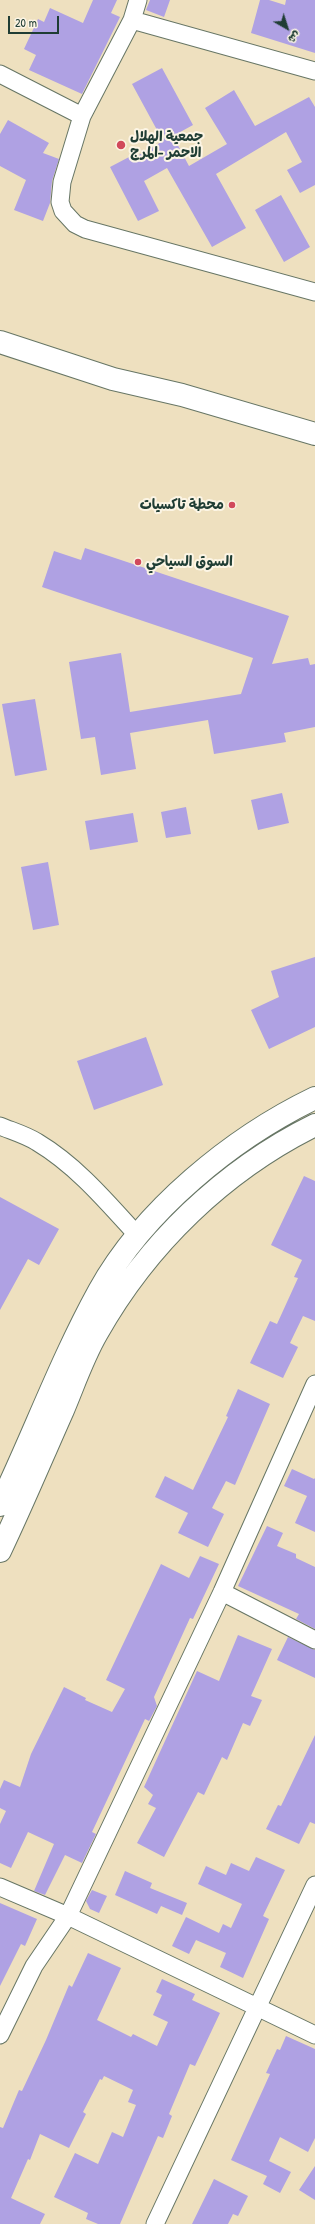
<!DOCTYPE html>
<meta charset="utf-8">
<style>
body{margin:0}
#map{position:relative;width:315px;height:2224px;overflow:hidden;background:#eee0bf;font-family:"Patrick Hand","Playpen Sans Arabic",sans-serif}
canvas{display:block}
.north{position:absolute;left:267px;top:8px;width:40px;height:40px;-webkit-text-stroke:3px #fcf5e5;paint-order:stroke;rotate:141deg;font-size:11px;font-weight:700;line-height:16px;text-align:center;color:#1f3d34}
.north::after{content:'';display:block;margin:auto;width:14px;height:18px;background:#1f3d34;clip-path:polygon(50% 0,100% 100%,50% 72%,0 100%)}
.scale{position:absolute;left:8px;top:16px;width:51px;height:18px;box-sizing:border-box;border:2px solid #1f3d34;border-top:0;padding-left:5px;font-size:12px;line-height:14px;white-space:nowrap;color:#1f3d34;-webkit-text-stroke:3px #fcf5e5;paint-order:stroke}
</style>
<div id="map">
<canvas width="315" height="2224"></canvas>
<div class="north">ش</div>
<div class="scale">20 m</div>
</div>
<script>
const c = document.querySelector('canvas').getContext('2d');
c.lineJoin = 'round';
function paint(path, color) { c.fillStyle = color; c.fill(path, 'evenodd'); }
function trace(path, color, width, dash) { c.strokeStyle = color; c.lineWidth = width; c.lineCap = dash ? 'butt' : 'round'; c.setLineDash(dash || []); c.stroke(path); }
function write(font, color, halo, rows, align = 'center') {
  c.font = font + ' "Patrick Hand","Playpen Sans Arabic",sans-serif'; c.lineWidth = 4; c.setLineDash([]); c.textBaseline = 'middle'; c.strokeStyle = halo; c.fillStyle = color; for (const [text, x, y, turn = 0] of rows) {
    c.save(); c.translate(x, y); c.rotate((+turn || 0) * Math.PI / 180); c.textAlign = isNaN(turn) ? turn : align; if (halo) c.strokeText(text, 0, 0); c.fillText(text, 0, 0); c.restore();
  }
}
paint(new Path2D(`
 M93,0H117L111,13L120,17L82,94L29,70L36,55L24,49L38,19L44,22L50,8L83,23Z
 M150,0H170L164,17L146,10Z
 M260,0H269L285,5L286,0H315V53L251,33Z
 M162,68L193,125L173,136L189,166L227,144L205,108L234,90L255,126L309,97L315,107V185L300,193L287,170L302,162L286,132L216,174L246,228L212,247L167,168L144,181L159,211L138,221L110,167L131,156L132,159L163,141L132,84Z
 M8,120L49,143L43,153L59,159L52,181L50,203L43,221L14,210L26,180L0,166V134Z
 M281,195L310,247L284,262L255,210Z
 M85,548L289,616L272,664L308,658L310,665L315,664V727L284,733L286,742L214,754L208,720L130,733L136,769L101,775L95,737L81,739L69,662L121,653L130,712L241,694L253,658L42,587L54,551L81,560Z
 M35,699L47,770L15,776L2,704Z
 M282,793L289,823L258,830L251,800Z
 M186,807L191,834L166,838L161,812Z
 M133,813L138,842L90,850L85,821Z
 M48,862L59,925L33,930L21,867Z
 M315,957V1027L269,1049L251,1010L279,997L271,971Z
 M146,1037L163,1085L94,1110L77,1061Z
 M304,1176L315,1181V1321L303,1316L290,1343L298,1347L283,1378L250,1363L270,1321L277,1324L298,1278L294,1277L302,1260L271,1245Z
 M0,1197L59,1229L39,1265L28,1259L0,1310Z
 M238,1389L270,1404L235,1485L226,1481L212,1508L224,1514L208,1547L178,1533L188,1513L155,1497L165,1476L193,1490L228,1417L226,1416Z
 M292,1469L314,1479L315,1478V1532L295,1523L307,1496L284,1486Z
 M267,1526L283,1533L277,1546L296,1554V1558L315,1567V1629L296,1619L299,1614L238,1586Z
 M200,1556L219,1564L193,1619L190,1618L154,1697L157,1706L149,1721L145,1719L92,1832L96,1834L82,1863L65,1855L45,1895L34,1891L54,1844L28,1832L11,1868L0,1863V1824L6,1811L0,1808V1789L4,1780L20,1787L31,1754L64,1687L86,1698L85,1700L112,1712L125,1689L106,1680L161,1564L189,1578Z
 M238,1635L272,1649L251,1696L262,1700L250,1726L243,1723L227,1760L222,1757L204,1795L198,1792L164,1857L137,1843L156,1808L148,1804L153,1795L144,1787L197,1671L219,1681Z
 M288,1637L315,1650V1678L277,1660Z
 M315,1735V1824L310,1822L299,1844L266,1829L278,1805L281,1806Z
 M256,1857L285,1870L263,1916L269,1919L243,1978L220,1967L226,1953L196,1940L189,1954L172,1946L186,1917L219,1933L223,1924L231,1928L242,1904L198,1884L206,1866L226,1875L231,1863L249,1871Z
 M125,1871L152,1883L150,1888L187,1903L182,1915L161,1906L157,1914L115,1895Z
 M92,1890L107,1896L99,1913L90,1909L86,1901Z
 M0,1903L37,1919L25,1946L21,1944L0,1986Z
 M88,1953L121,1968L97,2020L131,2037L133,2034L157,2046L168,2022L153,2015L162,1995L156,1992L162,1979L195,1994L192,2000L220,2013L195,2066L190,2064L169,2114L172,2116L163,2138L158,2136L120,2224H98L86,2219L88,2213L54,2197L75,2153L98,2164L112,2132L123,2137L136,2105L128,2102L133,2090L104,2076L102,2080L100,2079L83,2112L86,2114L69,2148L40,2134L30,2160L28,2159L11,2198L45,2214L40,2224H0V2127L3,2128L19,2090L22,2091L46,2040L69,1985L72,1987Z
 M286,2036L315,2049V2138L308,2152L280,2137L269,2161L291,2172L280,2193L263,2184L267,2176L231,2160L270,2074L266,2073L277,2049L280,2050Z
 M315,2166V2200L299,2190Z
 M214,2179L248,2196L238,2216L233,2214L228,2224H192Z`), '#afa1e3');
const minor = new Path2D(`
 M138,0L132,20L82,116L62,182L60,202L63,211L75,224L85,229L315,292
 M132,20L315,71
 M0,74L82,116
 M0,1126C12,1131 26,1135 37,1142C77,1166 107,1202 138,1236
 M222,1592L315,1640
 M0,1887L68,1916L315,2035
 M0,2035L34,1966L68,1916L222,1592L315,1384
 M155,2224L315,1885`);
const primary = new Path2D(`
 M0,342L113,379L182,395L315,434
 M0,1505C34,1434 61,1360 99,1291C144,1210 232,1138 315,1098
 M0,1551C22,1505 42,1457 63,1410C74,1384 83,1357 97,1333C147,1244 224,1170 315,1125`);
trace(minor, '#677665', 19);
trace(primary, '#677665', 24);
trace(minor, '#fff', 17);
trace(primary, '#fff', 22);
for (const [x, y, r, color] of [
 [121,145,5,"#d1495b"],
 [232,505,4,"#d1495b"],
 [138,562,4,"#d1495b"]
]) { const dot = new Path2D(); dot.arc(x, y, r, 0, 2 * Math.PI); c.fillStyle = color; c.fill(dot); trace(dot, '#fcf5e5', 1.5); }
write('bold 14px', '#1f3d34', '#fcf5e5', [
 ["جمعية الهلال",130,137],
 ["الاحمر -المرج",130,153],
 ["محطة تاكسيات",224,505,"right"],
 ["السوق السياحي",146,562]
], 'left');
</script>
